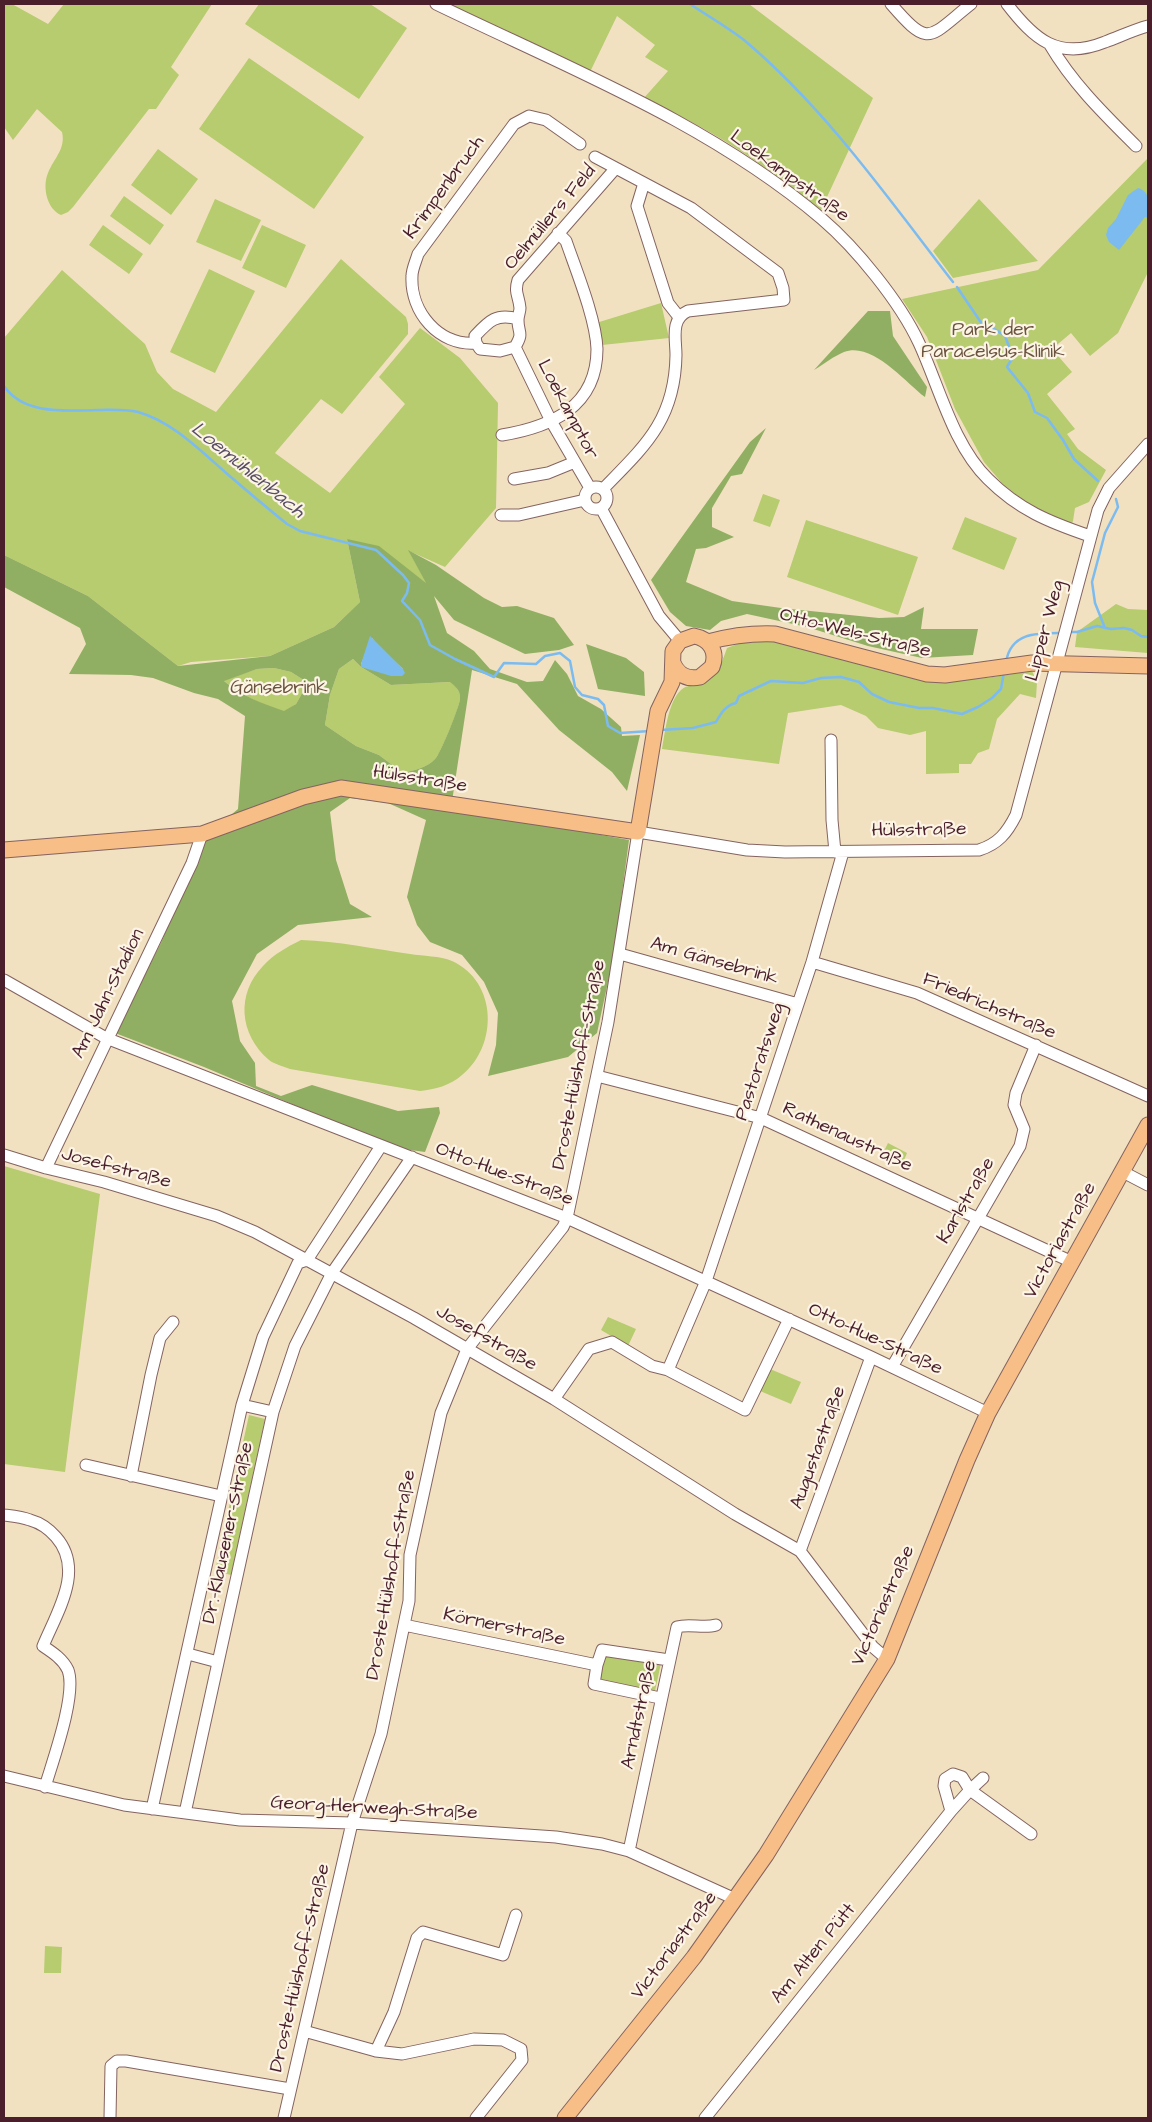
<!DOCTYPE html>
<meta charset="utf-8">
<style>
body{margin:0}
#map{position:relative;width:1152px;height:2122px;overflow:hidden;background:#f1e1c1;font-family:"Architects Daughter",sans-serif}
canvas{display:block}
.frame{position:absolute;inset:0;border:5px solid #4a1f2b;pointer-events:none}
</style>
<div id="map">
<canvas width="1152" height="2122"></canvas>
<div class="frame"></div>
</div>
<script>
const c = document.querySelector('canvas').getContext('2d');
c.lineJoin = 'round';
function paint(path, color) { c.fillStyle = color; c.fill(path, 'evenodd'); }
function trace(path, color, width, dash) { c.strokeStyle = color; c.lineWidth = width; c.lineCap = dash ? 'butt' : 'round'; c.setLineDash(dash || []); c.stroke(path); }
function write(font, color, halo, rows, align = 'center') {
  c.font = font + ' "Architects Daughter",sans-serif'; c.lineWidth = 4.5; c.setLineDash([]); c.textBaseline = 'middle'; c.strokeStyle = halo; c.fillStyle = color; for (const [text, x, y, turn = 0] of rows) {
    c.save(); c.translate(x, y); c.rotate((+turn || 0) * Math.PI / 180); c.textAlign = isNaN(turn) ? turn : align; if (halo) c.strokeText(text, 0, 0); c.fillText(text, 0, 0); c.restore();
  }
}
paint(new Path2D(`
 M4,4H12L48,24L64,4H212L171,67L179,75L156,109H149L73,207L68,212L61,215C47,209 42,187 48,173C54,158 66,149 62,132L37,109L13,140L4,127Z
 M259,4H370L407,28L359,99L245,24Z
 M449,4H749L873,98L820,212C768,165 707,126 643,99L668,71L645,57L655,45L617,16L590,72Z
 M249,58L364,137L314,209L199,129Z
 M158,149L198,179L171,215L131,185Z
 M1148,158V272L1118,333L1090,356L1071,333L1052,349L1072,372L1047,394L1075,429L1067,434L1078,449L1106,470L1089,502L1075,508L1073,521L1071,525L1032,506L1019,497L1002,483L984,462L955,409L927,337L902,299L1038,270Z
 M124,196L164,225L150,245L110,216Z
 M215,199L261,220L241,261L196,242Z
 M979,199L1038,261L953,278L933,251Z
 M103,225L143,254L129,274L89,245Z
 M262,225L306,245L286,288L242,268Z
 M341,259L406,317L408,324V334L342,414L321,399L275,453L330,493L405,404L379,377L420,328L460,358L498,403L496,508L445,567L409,551L427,584L408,570L347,539L360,602L334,627L270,656L191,662L178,666L88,596L4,555V338L62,270L145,344L157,372L173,389L216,412Z
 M209,269L255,291L215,373L170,352Z
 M661,303L669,338L602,345L596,323Z
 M763,494L780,500L770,527L753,521Z
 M965,517L1017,538L1004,570L952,549Z
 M806,520L918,557L898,615L787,577Z
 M1116,604L1128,609L1148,610V653L1075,647L1077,632Z
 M760,640L785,642L947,680L986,678L1032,671L1037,682L1036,698L1020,694L997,719L989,749L978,753L971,764H959V773L926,774V731L910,735L878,728L866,716L841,705L788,713L779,764L662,749C665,733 668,702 681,690C687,685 693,685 700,684C716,681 722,662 727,648L743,642Z
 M353,659L361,667L391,685L451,682C456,687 460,690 460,698C461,704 440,755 435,759C427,768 414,770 403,773L379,755L356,746L325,725L330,695L339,669Z
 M274,668L291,672L302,679L305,688L296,704L284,712C260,703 243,697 223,680L257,669Z
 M301,940C338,941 374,949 410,954C423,956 440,956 452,961C498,982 498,1046 462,1075C450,1086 435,1089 420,1091L290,1069C283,1066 274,1064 269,1060C239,1034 236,994 263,966C274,954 287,947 301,940Z
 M888,1143L907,1153L902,1165L882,1155Z
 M4,1166L100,1194L65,1472L4,1464Z
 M608,1317L636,1329L628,1346L601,1330Z
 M770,1369L801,1382L791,1404L760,1391Z
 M249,1415L265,1419L231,1575L215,1571Z
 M606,1653L661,1663L655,1691L599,1681Z
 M45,1946L62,1947L61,1973H44Z`), '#b7cb6f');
paint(new Path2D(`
 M868,311H890L893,336L927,387L925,397C905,382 872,341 844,352C834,356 824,364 814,370Z
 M766,428L742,474L731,476L712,508V527L734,537L706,548L696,549L686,582L732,601L781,608L879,618L904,617L924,607L921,629H978L973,655L922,658L868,646L807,627L747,614L721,621L710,630L686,626L670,612L651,580L750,442Z
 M347,539L379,546L426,583L408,550L436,565L484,598L502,607L517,606L554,618L574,645L559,650L525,654L454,620L434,596L447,633L474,651L490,669L527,682L543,681L555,660L567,674L578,696L601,709L621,727L622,736L640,735L627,791L612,772L559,730L517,684L472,670L451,808L629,840L614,954L597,1033L568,1057L488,1076L496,1045L498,1013L484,982L462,955L430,942L417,925L407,897L426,820L388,803L350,798L330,812L336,860L350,904L372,917L298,925L257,954L232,1001L240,1041L255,1063L256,1086L281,1096L312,1085L398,1111L439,1107L440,1113L425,1152L396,1148L204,1067L115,1033L161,943L204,838L238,809L245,716L218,699L194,693L153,678L131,675L69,674L86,644L80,628L4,587V555L88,596L178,666L270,656L334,627L360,602ZM372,638L379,647L403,669L361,664ZM353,659L361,667L391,685L450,682C456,687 460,690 460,698C461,703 440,755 435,759C427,768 414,770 403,773L379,755L356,746L325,725L330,695L339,669ZM274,668L291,672L302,679L305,688L296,704L284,711C261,703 242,696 224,681L257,669Z
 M586,644L626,658L644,672L645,696L598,689Z`), '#91af62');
paint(new Path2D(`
 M1138,188C1152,192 1148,206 1148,218L1145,217L1119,250L1109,242L1106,235L1108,228L1116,219L1128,195Z
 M370,636L403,669L405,673L402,676H391L361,667V664Z`), '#7cbbf0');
trace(new Path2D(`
 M690,4C708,16 727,27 744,40C826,109 888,198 953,282
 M957,287L982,324L996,330L1005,336L1013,357L1007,367L1028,393L1035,412L1047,418L1063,440L1074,459L1098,481
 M4,386C31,426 98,403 138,412C171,421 200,450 225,472C246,490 266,507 287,524L300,531L376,550L403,575L409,583L407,593L402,601L420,620L430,645L455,659L494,677L504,663L536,664L545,656L560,653L570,661L575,687L582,695L598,699L604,705L608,726L620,733L650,731
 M1105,628L1095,603L1092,582L1105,533L1118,507L1116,499
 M1068,632H1077L1097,626L1111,629L1124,628L1132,630L1141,636L1148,637
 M1006,662C1011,632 1037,633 1062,633
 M661,730L693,728L716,722C721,713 726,705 736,703L739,696L771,681L803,683L821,678L841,677L859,682L872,694L889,702L919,708H933L962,714L978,707L992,698L1001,689L1004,672`), '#7cbbf0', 2.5);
const minor = new Path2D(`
 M436,4C568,68 709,123 822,219C856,248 900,302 919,343C939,386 953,445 988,479C1019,510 1049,522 1090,536
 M891,4C930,49 928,38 971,4
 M1007,4C1034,39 1058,61 1105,42C1119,37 1133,30 1148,26
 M1050,45C1073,84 1104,114 1136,146
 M595,157L644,183L637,206L668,303L679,317
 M518,319C496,313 489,321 475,336L476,343L480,349L500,351L515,347C524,332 518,334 518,320C518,316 520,312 520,308C519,296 514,293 518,280L615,169
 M476,343C439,346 410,312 412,276C412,269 416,261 418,254L514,124L529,116L546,120L580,144
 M515,347L551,421L590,488
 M502,435C551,427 597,407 597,349C596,319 576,270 566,241L558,233
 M514,479L548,473L575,462
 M585 498a11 11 0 1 1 22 0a11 11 0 1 1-22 0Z
 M603,489C645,446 675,420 676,355C676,339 670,319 688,311L784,300L783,288L778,273L691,208L644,183
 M601,508L659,616L680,641
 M501,515H519L585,500
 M831,740L832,820L835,852
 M620,954L798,1004
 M812,962L917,993L1148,1096
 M4,980L106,1038L567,1218L871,1357L988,1413
 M597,1076L761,1118L1072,1262
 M4,1155L46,1168L104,1182L217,1216L255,1232L414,1318L554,1399L735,1514L800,1551L873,1647L887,1659
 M46,1168L192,863L202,834
 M1123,1172L1148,1185
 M789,1319L745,1410L668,1370L706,1281L812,962L843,852
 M892,1367L1020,1146L1024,1129L1014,1105L1016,1093L1036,1045
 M554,1399L589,1349L612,1342L652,1366L668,1370
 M242,1405L273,1412
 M86,1465L221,1496
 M131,1476L151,1375L160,1338L173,1322
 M4,1515C12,1516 22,1517 30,1520C41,1523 49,1529 56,1537C85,1570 57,1612 43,1646C52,1652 63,1659 68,1670C77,1694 53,1760 45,1787
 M800,1551L871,1357
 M404,1625L597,1665L594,1684L660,1698
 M188,1654L218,1662
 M597,1665L602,1650L669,1660
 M4,1776L124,1805L240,1820L352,1823L556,1837L602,1844L629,1851L735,1899
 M983,1778L970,1790L1031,1834
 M152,1809L242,1405L263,1337L298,1263L307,1260L381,1146
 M185,1813L273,1412L295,1346L332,1273L412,1157
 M629,1851L677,1627C690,1623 703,1629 716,1625
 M304,2031L376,2051L402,2054L474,2039L503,2040L521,2049L522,2060L476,2118
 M376,2051L394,2012L417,1938L423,1932L503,1955L516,1915
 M110,2118L111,2066L117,2061H126L290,2089
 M284,2118L352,1823L381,1734L409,1601L410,1555L441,1413L467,1349L563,1227L567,1218L608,1022L638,832L747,850L785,852L979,850C998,844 1007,833 1016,815L1098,510L1109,488L1148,444
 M705,2118L951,1811L970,1790L962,1777L953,1774L945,1779L944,1786L951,1811`);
const major = new Path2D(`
 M708,642C730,636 751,633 775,634L927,674L945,675L1032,663L1148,666
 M4,850L202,834L303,797L341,788L638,832L658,711L672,682L673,651L680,641L694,636C710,639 718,652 712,667L700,677C687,680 678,675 673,663
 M565,2118L694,1957L735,1899L766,1855L887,1659L967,1460L988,1413L1148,1125`);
trace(minor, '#846360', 13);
trace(major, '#846360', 17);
trace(minor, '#fff', 11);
trace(major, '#f7be87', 15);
write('19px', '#4a1f2b', '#fcf5e5', [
 ["Loekampstraße",789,177,36],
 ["Krimpenbruch",445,188,-54],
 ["Oelmüllers Feld",551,218,-50],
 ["Loekamptor",567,410,62],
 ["Lipper Weg",1046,631,-75],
 ["Otto-Wels-Straße",855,634,14],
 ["Hülsstraße",420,780,9],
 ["Hülsstraße",919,831,-1],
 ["Am Gänsebrink",714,962,16],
 ["Am Jahn-Stadion",109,994,-64],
 ["Friedrichstraße",989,1007,23],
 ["Pastoratsweg",761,1062,-72],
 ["Droste-Hülshoff-Straße",580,1065,-79],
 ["Rathenaustraße",847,1138,25],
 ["Josefstraße",116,1169,15],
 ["Otto-Hue-Straße",504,1175,21],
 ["Karlstraße",967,1201,-60],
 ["Victoriastraße",1061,1241,-61],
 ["Josefstraße",486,1339,30],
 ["Otto-Hue-Straße",875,1340,25],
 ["Augustastraße",819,1448,-70],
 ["Dr.-Klausener-Straße",229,1533,-78],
 ["Droste-Hülshoff-Straße",392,1575,-80],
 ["Victoriastraße",884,1606,-66],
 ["Körnerstraße",504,1628,12],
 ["Arndtstraße",640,1715,-78],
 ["Georg-Herwegh-Straße",374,1809,3],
 ["Victoriastraße",675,1946,-53],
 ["Am Alten Pütt",814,1954,-51],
 ["Droste-Hülshoff-Straße",301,1968,-77]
]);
write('19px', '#6b533f', '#fcf5e5', [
 ["Park der",993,331],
 ["Paracelsus-Klinik",993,353],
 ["Gänsebrink",279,689]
]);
write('italic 20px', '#594e66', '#fcf5e5', [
 ["Loemühlenbach",247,471,39]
]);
</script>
